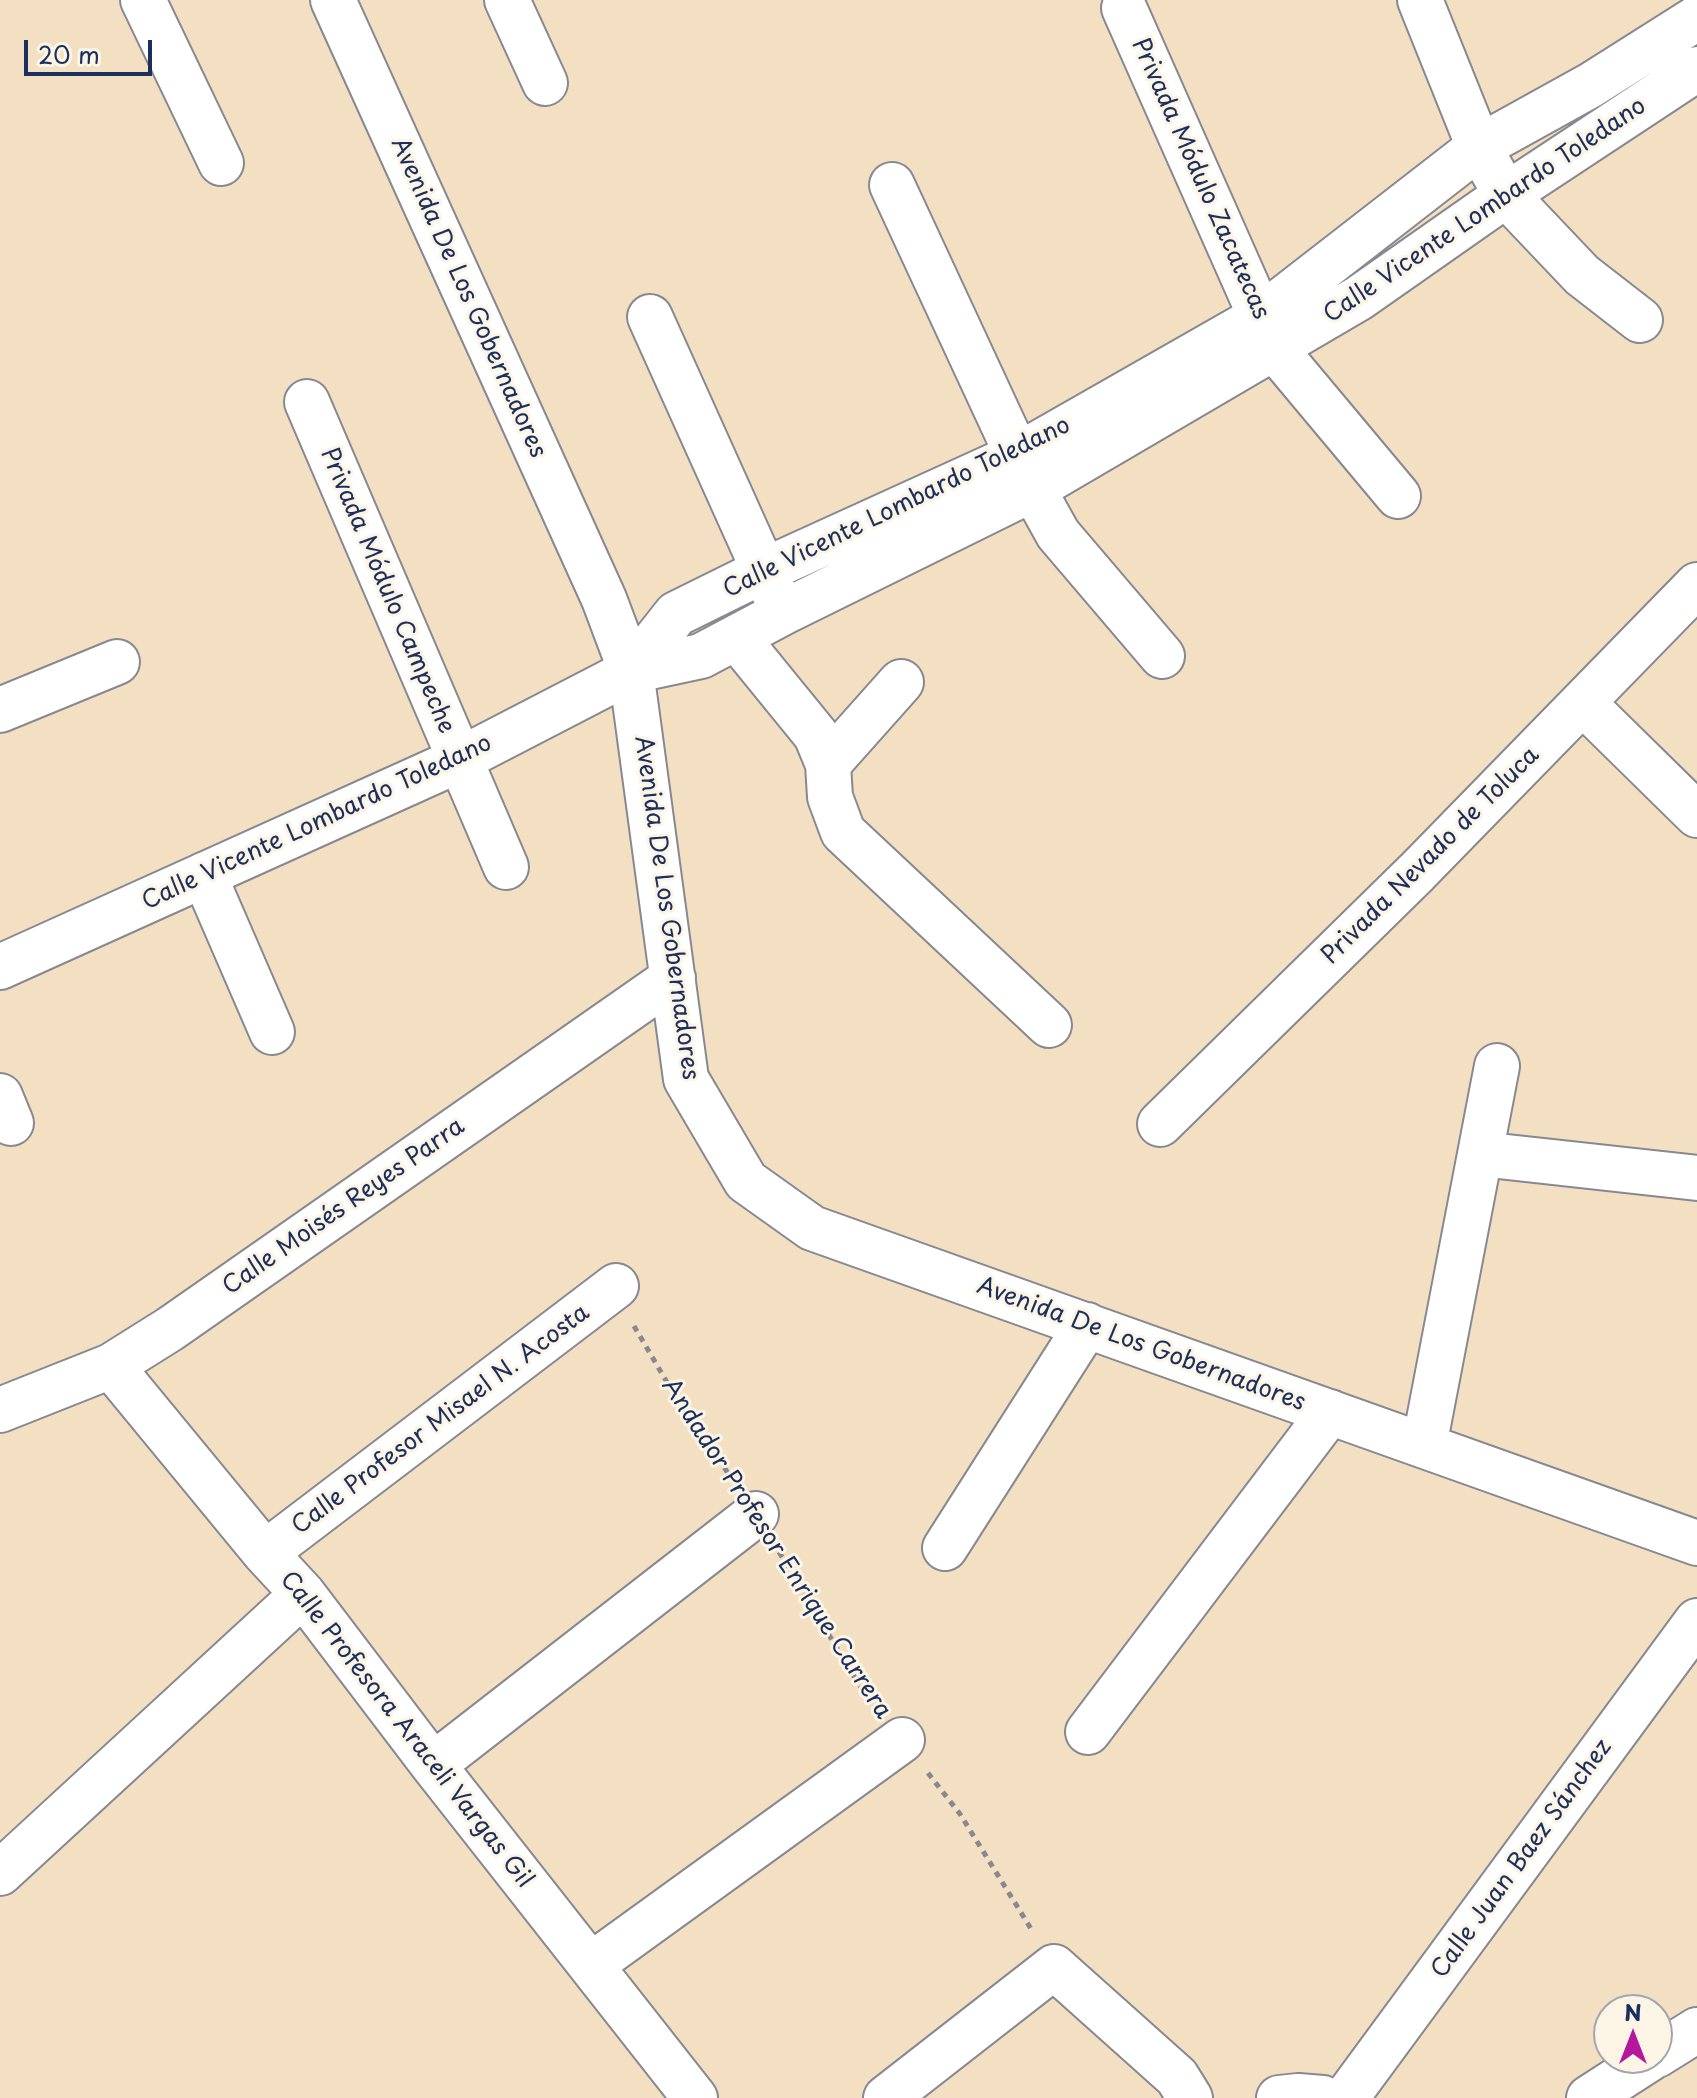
<!DOCTYPE html>
<meta charset="utf-8">
<style>
body{margin:0}
#map{position:relative;width:1697px;height:2098px;overflow:hidden;background:#f3e0c3;font-family:"Playpen Sans",sans-serif}
canvas{display:block}
.north{position:absolute;left:1593px;top:1994px;width:80px;height:80px;box-sizing:border-box;background:#fcf5e5;border:2px solid #a2a6af;border-radius:50%;rotate:0deg;font-size:22px;font-weight:700;line-height:32px;text-align:center;color:#1b2f5e}
.north::after{content:'';display:block;margin:auto;width:28px;height:36px;background:#b5179e;clip-path:polygon(50% 0,100% 100%,50% 72%,0 100%)}
.scale{position:absolute;left:24px;top:40px;width:128px;height:36px;box-sizing:border-box;border:4px solid #1b2f5e;border-top:0;padding-left:10px;font-size:24px;line-height:28px;white-space:nowrap;color:#1b2f5e;-webkit-text-stroke:6px #fcf5e5;paint-order:stroke}
</style>
<div id="map">
<canvas width="1697" height="2098"></canvas>
<div class="north">N</div>
<div class="scale">20 m</div>
</div>
<script>
const c = document.querySelector('canvas').getContext('2d');
c.lineJoin = 'round';
function trace(path, color, width, dash) { c.strokeStyle = color; c.lineWidth = width; c.lineCap = dash ? 'butt' : 'round'; c.setLineDash(dash || []); c.stroke(path); }
function write(font, color, halo, rows, align = 'center') {
  c.font = font + ' "Playpen Sans",sans-serif'; c.lineWidth = 6; c.setLineDash([]); c.textBaseline = 'middle'; c.strokeStyle = halo; c.fillStyle = color; for (const [text, x, y, turn = 0] of rows) {
    c.save(); c.translate(x, y); c.rotate((+turn || 0) * Math.PI / 180); c.textAlign = isNaN(turn) ? turn : align; if (halo) c.strokeText(text, 0, 0); c.fillText(text, 0, 0); c.restore();
  }
}
const minor = new Path2D(`
 M143,0L221,163
 M507,0L545,83
 M1420,0L1479,147L1506,195L1582,275L1640,320
 M1124,8L1275,349L1398,496
 M892,185L1033,489L1058,534L1162,656
 M650,317L775,595
 M307,402L506,867
 M737,638L816,735L828,764L830,797L843,832L1049,1025
 M631,671L686,1079L746,1181L812,1228L1697,1543
 M631,671L676,614L763,571L1018,455L1260,317L1479,147L1591,85L1697,18
 M631,671L701,656L784,612L1033,489L1359,298L1506,195L1697,69
 M1583,703L1697,815
 M0,710L117,662
 M828,764L901,682
 M204,875L272,1032
 M0,1096L11,1123
 M1160,1124L1417,872L1697,585
 M1480,1154L1697,1178
 M111,1366L265,1553L303,1594L433,1765L695,2098
 M0,1410L111,1366L170,1329L673,978
 M1424,1446L1497,1066
 M945,1548L1087,1325
 M265,1553L616,1286
 M1088,1732L1330,1412
 M433,1765L756,1514
 M0,1873L303,1594
 M591,1965L902,1740
 M1657,2055L1697,2030
 M886,2098L1054,1967L1177,2077L1190,2098
 M1279,2098L1298,2096L1323,2098
 M1346,2098L1697,1621
 M1589,2098L1651,2058`);
const tertiary = new Path2D(`
 M0,967L459,760L631,671L604,599L333,0`);
trace(minor, '#878890', 48);
trace(tertiary, '#878890', 48);
trace(new Path2D(`
 M634,1326L668,1384L732,1479
 M779,1552L858,1683L875,1706
 M928,1773L960,1814L1033,1932`), '#878890', 5, [6, 6]);
trace(minor, '#fff', 44);
trace(tertiary, '#fff', 44);
write('24px', '#1b2f5e', '#fcf5e5', [
 ["Privada Módulo Zacatecas",1200,179,66],
 ["Calle Vicente Lombardo Toledano",1485,211,-34],
 ["Avenida De Los Gobernadores",468,298,66],
 ["Calle Vicente Lombardo Toledano",897,508,-26],
 ["Privada Módulo Campeche",387,591,67],
 ["Calle Vicente Lombardo Toledano",317,823,-25],
 ["Privada Nevado de Toluca",1431,856,-45],
 ["Avenida De Los Gobernadores",666,908,82],
 ["Calle Moisés Reyes Parra",344,1207,-35],
 ["Avenida De Los Gobernadores",1141,1345,20],
 ["Calle Profesor Misael N. Acosta",441,1420,-37],
 ["Andador Profesor Enrique Carrera",776,1549,57],
 ["Calle Profesora Araceli Vargas Gil",406,1730,52],
 ["Calle Juan Baez Sánchez",1522,1859,-54]
]);
</script>
